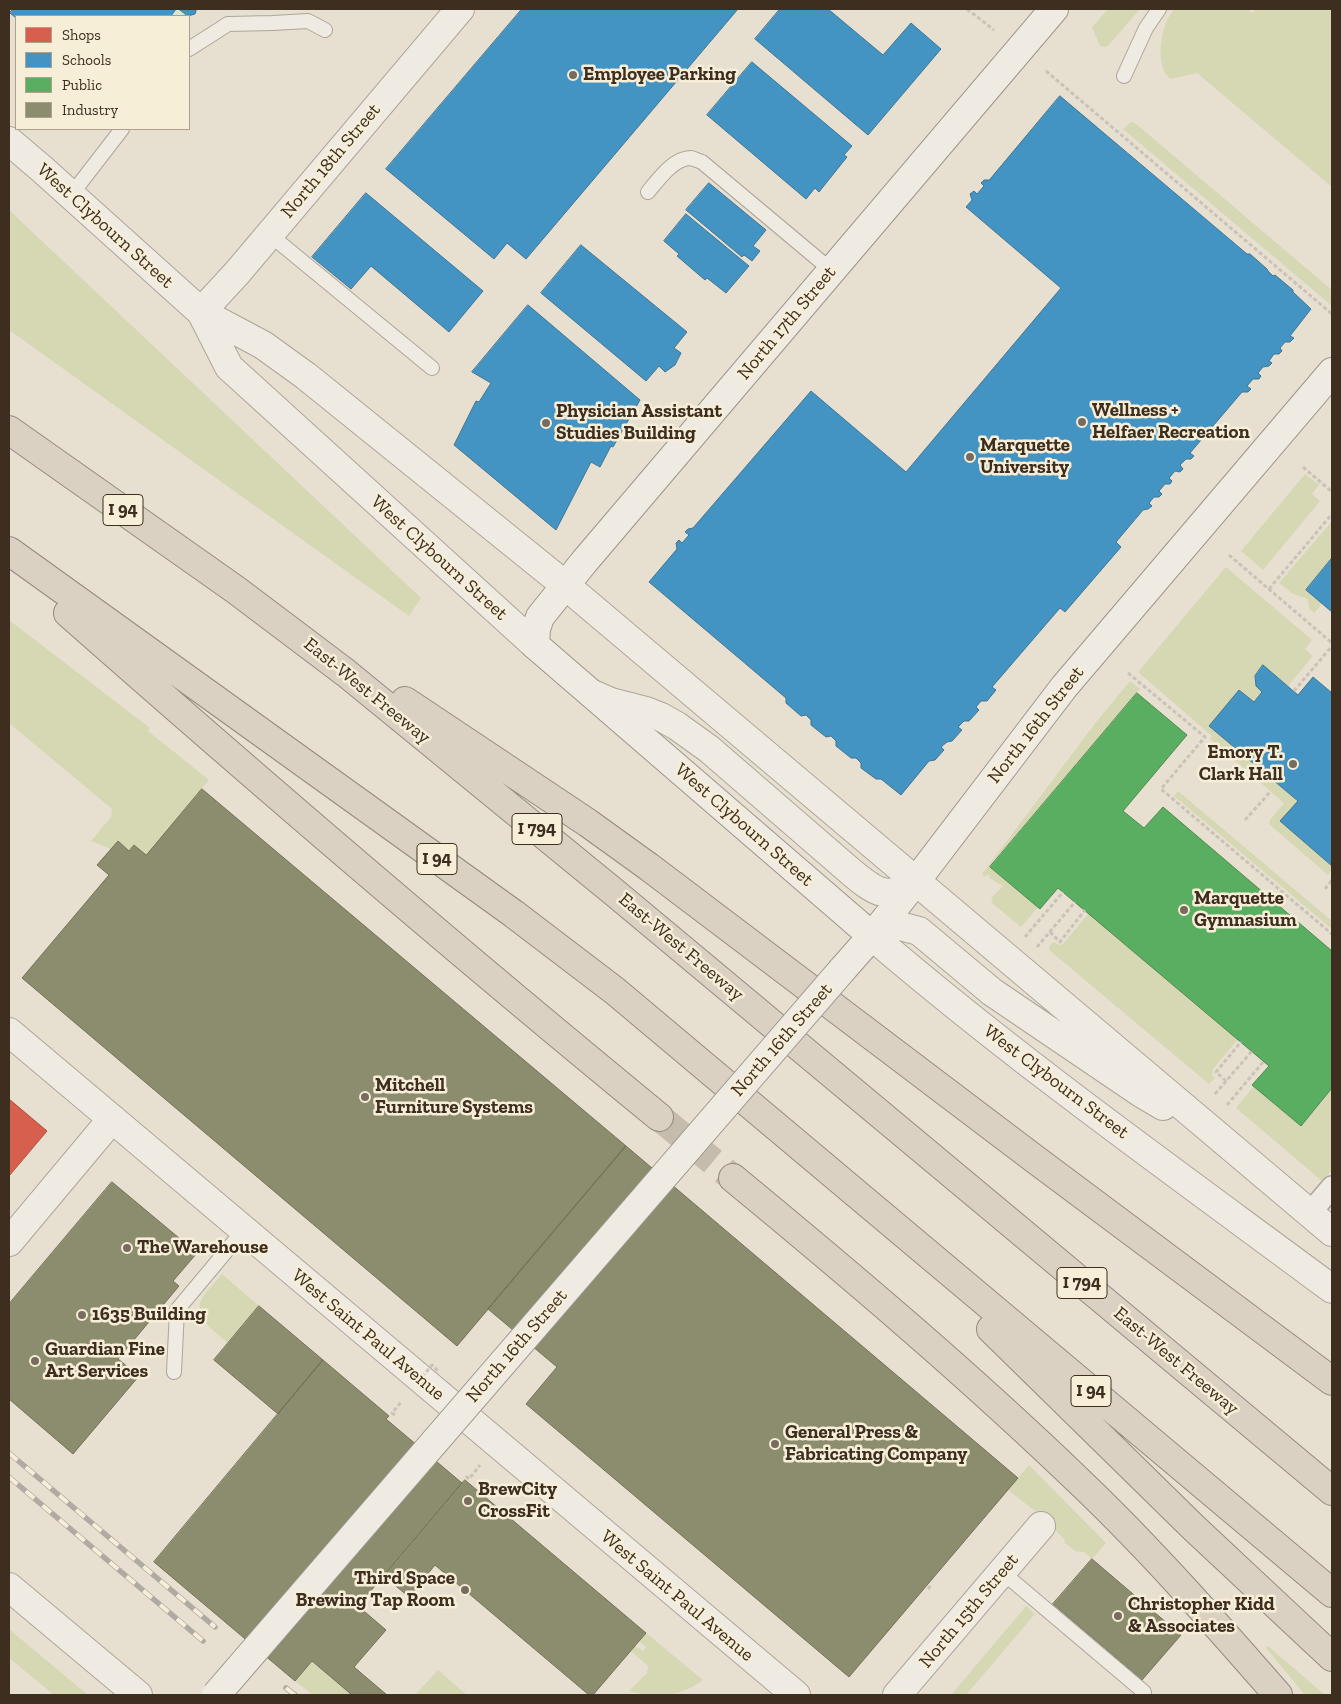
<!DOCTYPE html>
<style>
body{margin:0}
#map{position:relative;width:1341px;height:1704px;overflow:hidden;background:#e7e0d1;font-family:"Zilla Slab",serif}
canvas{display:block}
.frame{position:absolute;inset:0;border:10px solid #3d2e20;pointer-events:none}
.legend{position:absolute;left:15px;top:15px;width:175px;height:115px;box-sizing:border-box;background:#f7eed8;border:1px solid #ada18e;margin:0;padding:6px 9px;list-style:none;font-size:15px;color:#3d2e20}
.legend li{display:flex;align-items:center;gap:10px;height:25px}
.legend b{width:25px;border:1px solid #ada18e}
</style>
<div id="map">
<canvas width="1341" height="1704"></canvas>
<div class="frame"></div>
<ul class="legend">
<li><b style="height:14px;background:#d6604d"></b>Shops</li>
<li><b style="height:14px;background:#4393c3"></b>Schools</li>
<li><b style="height:14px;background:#5aae61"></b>Public</li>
<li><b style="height:14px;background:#8c8c6e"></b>Industry</li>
</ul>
</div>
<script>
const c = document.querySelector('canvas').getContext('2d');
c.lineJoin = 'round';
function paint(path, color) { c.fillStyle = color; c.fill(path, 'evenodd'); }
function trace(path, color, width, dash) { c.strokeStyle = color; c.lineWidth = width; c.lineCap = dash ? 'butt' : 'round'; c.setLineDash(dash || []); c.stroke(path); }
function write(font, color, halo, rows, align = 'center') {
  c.font = font + ' "Zilla Slab",serif'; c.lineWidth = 5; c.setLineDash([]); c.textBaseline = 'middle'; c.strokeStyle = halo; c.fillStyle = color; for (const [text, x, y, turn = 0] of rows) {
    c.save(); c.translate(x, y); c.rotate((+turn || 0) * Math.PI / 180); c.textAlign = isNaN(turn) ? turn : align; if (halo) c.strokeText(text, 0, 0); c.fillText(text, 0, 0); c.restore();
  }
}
paint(new Path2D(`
 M1108,9H1140L1108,46L1105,47L1100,46L1092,27Z
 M1174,9H1247L1253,13L1256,9H1332V187L1197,73L1171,79C1156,69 1160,38 1166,23C1168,18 1171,13 1174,9Z
 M1131,122L1135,123L1332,290V306L1123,129Z
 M9,210L421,598L409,616L9,330Z
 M1305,474L1319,485L1312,494L1320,501L1263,570L1241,551Z
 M1332,521V558L1306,590L1322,604L1314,613L1309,608L1308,599L1293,594L1279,583Z
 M1226,567L1312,640L1305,649L1313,656L1288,686L1263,665C1255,675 1252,683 1262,692L1254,702L1239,690L1209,726L1298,801L1281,822L1332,866V869L1328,875L1269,824L1270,820L1284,803L1210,739L1212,736L1138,672Z
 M9,620L150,728L148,731L209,780L146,855L134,845L129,851L118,841L111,849L91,841L111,817L112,809L9,723Z
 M1130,681L1140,689L990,866L1038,907L1021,927L991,902L993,899L991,898L1003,886L989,878L990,876L987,874L985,877L982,874L1097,721Z
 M1178,791L1332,921V929L1174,796Z
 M1089,913L1238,1039L1213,1069L1212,1075L1215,1078L1209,1084L1049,950V947L1053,942L1059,945L1063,944Z
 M1254,1086L1301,1126L1332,1088V1170L1322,1181L1236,1108Z
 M222,1274L259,1306L228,1343C217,1333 191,1317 202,1299C206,1290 216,1282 222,1274Z
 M1029,1465L1106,1543L1092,1559L1084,1552L1075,1551L1064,1542L1065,1540L1039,1514L1008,1490Z
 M1026,1606L1035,1614L966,1695H951Z
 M9,1629L88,1695H54L9,1658Z
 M646,1633L703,1680C681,1697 654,1698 629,1691L647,1673L648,1666L631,1651L635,1646L643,1651L646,1647L639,1641Z
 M1268,1646L1325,1695H1305L1266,1648Z
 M312,1661L352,1695H313L295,1681Z
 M438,1670L467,1695H415Z`), '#d6d7b3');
const shops = new Path2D(`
 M9,1099L47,1131L9,1176Z`);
paint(shops, '#d6604d');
trace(shops, '#a85140', 1);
const schools = new Path2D(`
 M13,9H176L171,16H16V18L10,13Z
 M179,9H196V11L195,14L188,16Z
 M522,9H738L526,259L507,243L494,259L386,169Z
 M780,9H828L883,55L911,23L941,49L868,135L755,39Z
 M752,62L852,146L844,155L847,157L819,192L815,188L806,199L707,115Z
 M1060,96L1247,254H1250L1267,269L1268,271L1273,276L1275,275L1293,290V292L1311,309L1290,336L1294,338L1290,342H1285L1280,348L1282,351L1279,354H1274L1269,361L1272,363L1269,366L1263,367L1258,373L1261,376L1259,379H1253L1247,386L1251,389L1248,392H1242L1190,453L1194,456L1191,459H1186L1180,465L1183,469L1180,472L1175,471L1169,478L1172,481L1170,484H1165L1159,491L1162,494L1159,497H1154L1149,503L1152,506L1148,509L1143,510L1116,542L1121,547L1065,612L1060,608L992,687L996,690L987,701H981L976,707L979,710L969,721H964L958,727L962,730L952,741L947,742L941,747L944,750L935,760L929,761L901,795L881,779H876L861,768V763L856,758H851L836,746V741L831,736L826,737L811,725V720L806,715L801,716L786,703V698L649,582L677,549L676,543L679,540L682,543L689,535L685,532L688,529L693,528L811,391L906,472L1061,288L966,207L972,200L970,194L974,191L977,194L984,186L981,183L984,180H989Z
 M709,183L766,230L753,246L760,251L752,261L744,255L742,257L686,210Z
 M366,193L483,291L449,332L371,266L351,289L312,257Z
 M686,214L749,266L726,293L707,278L705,280L677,256L679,254L664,241Z
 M581,245L687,332L674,348L681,353L675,365L665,372L659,366L646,381L541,293Z
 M528,305L640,400L613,447L611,446L600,467L591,462L556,530L454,445L476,401L479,402L491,383L472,372Z
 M1332,558V612L1306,590Z
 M1263,665L1298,695L1313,677L1332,693V866L1280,821L1298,801L1209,726L1239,690L1254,702L1262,692L1256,686L1255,676Z`);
paint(schools, '#4393c3');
trace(schools, '#417592', 1);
const public = new Path2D(`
 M1137,693L1187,735L1123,811L1144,828L1163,807L1332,951V1088L1301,1126L1252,1085L1269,1066L1058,888L1040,909L990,867Z`);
paint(public, '#5aae61');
trace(public, '#51884e', 1);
const industry = new Path2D(`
 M202,789L626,1146L457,1346L22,978L109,875L97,865L118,841L129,851L134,845L146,855Z
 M626,1146L1018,1478L849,1677L526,1404L557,1367L488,1309Z
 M112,1182L197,1253L173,1281L179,1286L118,1359L139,1376L73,1454L9,1399V1304Z
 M259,1306L323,1360L278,1414L214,1360Z
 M323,1360L389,1416L386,1419L462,1483L358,1606L386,1630L354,1667L387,1695H352L312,1661L295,1681L154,1562Z
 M465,1480L646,1633L593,1695H589L435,1565L409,1597L384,1576Z
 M1092,1559L1181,1635L1142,1680L1053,1604Z`);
paint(industry, '#8c8c6e');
trace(industry, '#747057', 1);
trace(new Path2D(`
 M659,1117L733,1178`), '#c5bcae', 28, [28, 14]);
const service = new Path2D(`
 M189,49L228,24L273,23L308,21L325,30
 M1124,76L1146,28L1159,9
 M648,192C658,180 673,158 691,158C694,159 699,161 702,162L831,270
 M71,195L122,129
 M269,234L432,368
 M174,1372L177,1310L243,1231
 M1002,1572L1144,1692L1142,1695`);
const pedestrian = new Path2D(`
 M1310,1213L1332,1187`);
const minor = new Path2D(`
 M201,312L237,273L460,9
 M9,1242L112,1119
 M9,1587L138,1695
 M897,1695L1041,1526`);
const tertiary = new Path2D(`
 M9,141L42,169L201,312L263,345L306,376L565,585L1332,1232
 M201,312L229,367L535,645
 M595,695L611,702L646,711L661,717L677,726L709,749L850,871C874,891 888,903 916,881
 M9,1032L796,1695
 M1163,1106L1141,1093L992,992L919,931L900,926H891L872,936C1019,1062 1177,1174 1332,1289`);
const secondary = new Path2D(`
 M872,936L535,645L536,629L540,617L584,562L1054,9
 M842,970L872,936L916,881L1064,687L1332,372`);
const motorway = new Path2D(`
 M9,430L236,590L346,673L615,893L1332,1491
 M9,551L514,914L615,991L1332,1593
 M68,613C262,784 459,953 659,1117
 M405,701L588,823L649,867L1036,1160L1332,1381
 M733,1178C853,1277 971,1377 1083,1485C1152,1551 1215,1623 1278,1695
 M991,1329L1194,1528L1332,1657`);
trace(service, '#ada599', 16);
trace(pedestrian, '#ada599', 24);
trace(minor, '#ada599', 30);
trace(tertiary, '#ada599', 30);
trace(secondary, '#9c958a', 30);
trace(motorway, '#928b80', 30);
trace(new Path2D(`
 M967,9L994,30
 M1046,71L1332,314
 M1303,467L1332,492
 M1229,555L1332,643
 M1269,589L1332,514
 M1128,673L1205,737L1161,789L1332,934
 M1294,691L1332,646
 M1245,820L1271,791
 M1325,889L1332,880
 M1050,932L1060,942L1085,910
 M1025,937L1063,892
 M1037,947L1075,902
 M1226,1081L1216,1072L1241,1042
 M1215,1094L1252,1051
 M1227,1105L1264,1061
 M395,1415L392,1413L401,1402
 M466,1476L469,1479L480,1465
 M928,1589L932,1584`), '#c8c2b9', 3, [4, 2.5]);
trace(service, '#efebe3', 14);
trace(pedestrian, '#efebe3', 21);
trace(minor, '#efebe3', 28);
trace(tertiary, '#efebe3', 28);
trace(secondary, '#efebe3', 28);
trace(motorway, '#dad1c2', 28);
const rail = new Path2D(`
 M9,1453L215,1627
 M9,1477L203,1641
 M286,1688L295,1695`);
trace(rail, '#afaaa2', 5.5);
trace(rail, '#f7eed8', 4, [11]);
const secondaryBridge = new Path2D(`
 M216,1695L842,970`);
trace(secondaryBridge, '#9c958a', 30, []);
trace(new Path2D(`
 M418,1382L432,1365L439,1372`), '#c8c2b9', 3, [4, 2.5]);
trace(secondaryBridge, '#efebe3', 28);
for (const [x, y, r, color] of [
 [573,75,5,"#786c5e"],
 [1082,422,5,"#786c5e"],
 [546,423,5,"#786c5e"],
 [970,457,5,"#786c5e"],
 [1293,764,5,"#786c5e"],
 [1184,910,5,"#786c5e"],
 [365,1097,5,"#786c5e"],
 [127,1248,5,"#786c5e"],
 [82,1315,5,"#786c5e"],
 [35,1361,5,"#786c5e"],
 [775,1444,5,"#786c5e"],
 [468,1501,5,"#786c5e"],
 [465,1590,5,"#786c5e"],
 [1118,1616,5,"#786c5e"]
]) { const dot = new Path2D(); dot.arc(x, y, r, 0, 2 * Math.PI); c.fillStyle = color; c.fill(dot); trace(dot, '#f7eed8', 2); }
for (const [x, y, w] of [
 [123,510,40],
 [537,829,50],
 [437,859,40],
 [1082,1283,50],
 [1091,1391,40]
]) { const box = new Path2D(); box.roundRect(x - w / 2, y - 15.5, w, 31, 4); c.fillStyle = '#f7eed8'; c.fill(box); trace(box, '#3d2e20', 1); }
write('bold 18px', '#3d2e20', null, [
 ["I 94",123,510],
 ["I 794",537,829],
 ["I 94",437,859],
 ["I 794",1082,1283],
 ["I 94",1091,1391]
]);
write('bold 19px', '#3d2e20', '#f7eed8', [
 ["Employee Parking",583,75],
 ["Wellness +",1092,411],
 ["Helfaer Recreation",1092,433],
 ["Physician Assistant",556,412],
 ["Studies Building",556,434],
 ["Marquette",980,446],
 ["University",980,468],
 ["Emory T.",1283,753,"right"],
 ["Clark Hall",1283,775,"right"],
 ["Marquette",1194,899],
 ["Gymnasium",1194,921],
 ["Mitchell",375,1086],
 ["Furniture Systems",375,1108],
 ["The Warehouse",137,1248],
 ["1635 Building",92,1315],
 ["Guardian Fine",45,1350],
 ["Art Services",45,1372],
 ["General Press &",785,1433],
 ["Fabricating Company",785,1455],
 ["BrewCity",478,1490],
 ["CrossFit",478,1512],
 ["Third Space",455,1579,"right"],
 ["Brewing Tap Room",455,1601,"right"],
 ["Christopher Kidd",1128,1605],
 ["& Associates",1128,1627]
], 'left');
write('19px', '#3d2e20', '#f7eed8', [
 ["North 18th Street",331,161,-50],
 ["West Clybourn Street",105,226,42],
 ["North 17th Street",787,323,-50],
 ["West Clybourn Street",439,558,42],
 ["East-West Freeway",367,691,39],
 ["North 16th Street",1036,725,-52],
 ["West Clybourn Street",744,825,41],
 ["East-West Freeway",681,947,40],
 ["North 16th Street",782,1040,-49],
 ["West Clybourn Street",1056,1082,37],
 ["West Saint Paul Avenue",368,1335,40],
 ["North 16th Street",517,1346,-49],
 ["East-West Freeway",1176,1361,40],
 ["West Saint Paul Avenue",677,1596,40],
 ["North 15th Street",969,1611,-50]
]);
</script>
